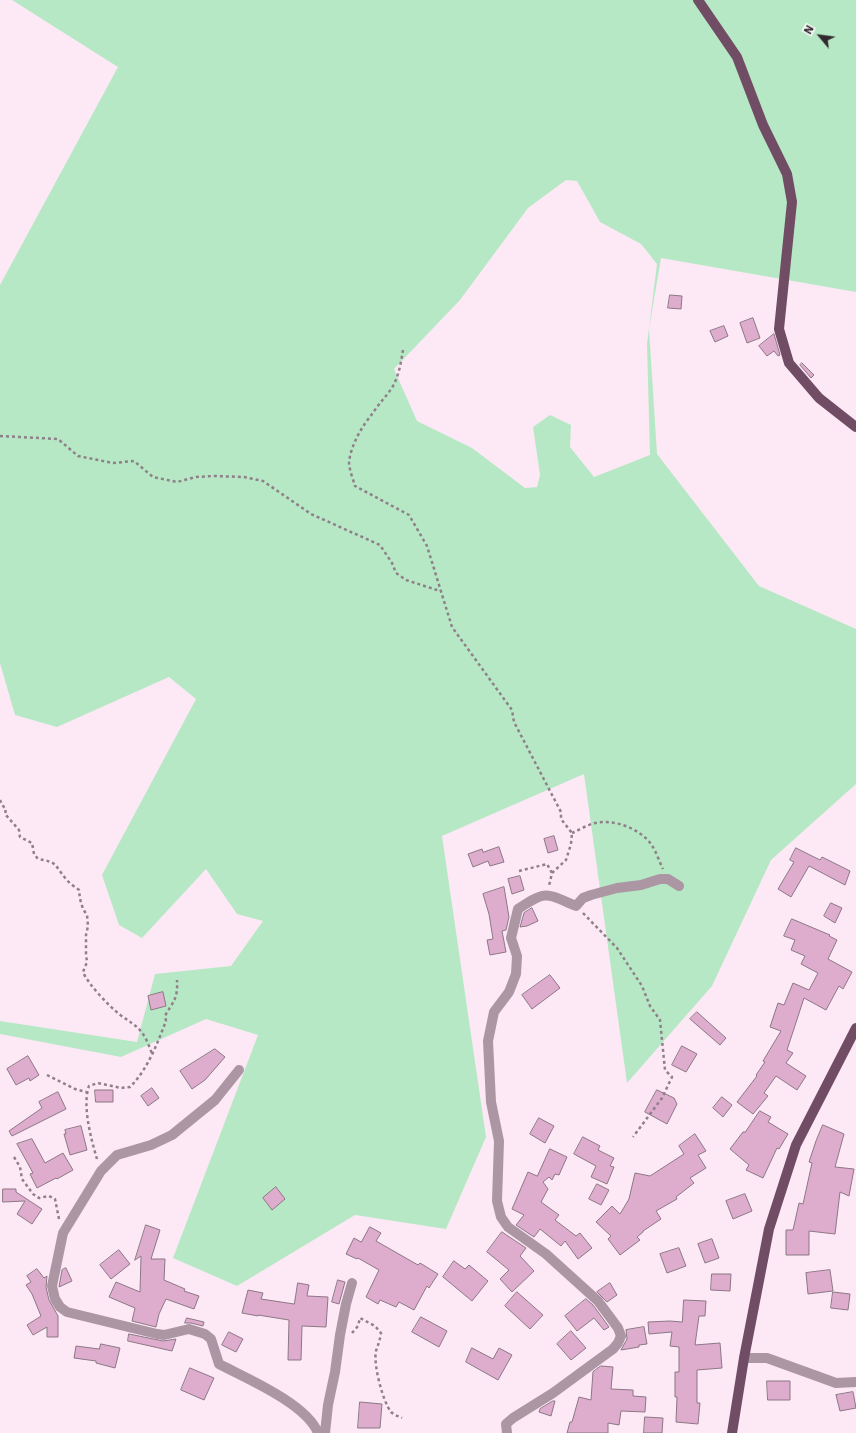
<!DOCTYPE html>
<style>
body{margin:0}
#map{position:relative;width:856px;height:1433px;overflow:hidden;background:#fce9f5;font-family:"Work Sans",sans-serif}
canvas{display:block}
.north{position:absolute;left:800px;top:16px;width:40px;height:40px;-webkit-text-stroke:3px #fdfdfd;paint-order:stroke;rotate:299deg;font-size:11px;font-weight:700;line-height:16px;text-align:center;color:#32292f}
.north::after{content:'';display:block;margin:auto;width:14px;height:18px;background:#32292f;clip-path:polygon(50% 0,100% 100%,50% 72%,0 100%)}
</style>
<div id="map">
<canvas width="856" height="1433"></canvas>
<div class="north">N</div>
</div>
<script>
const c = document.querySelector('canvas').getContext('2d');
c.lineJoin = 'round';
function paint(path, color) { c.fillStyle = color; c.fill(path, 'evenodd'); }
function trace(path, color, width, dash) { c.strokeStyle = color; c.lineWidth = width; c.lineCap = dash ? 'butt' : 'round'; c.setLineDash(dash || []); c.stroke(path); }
paint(new Path2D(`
 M12,0H856V292L661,258L649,329L657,454L759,586L856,629V784L771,860L712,986L627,1083L584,774L442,836L486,1137L446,1229L355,1215L237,1286L173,1258L258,1035L206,1019L121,1057L0,1034V1021L137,1042L155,974L231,966L263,921L237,914L206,869L142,938L119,925L102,875L196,699L169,677L57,727L15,715L0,663V285L118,67ZM566,180L577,181L600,222L641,244L657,264L647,344L650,455L594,477L570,447L571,425L550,415L533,427L540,475L537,487L525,488L472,448L417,421L394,369L460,300L528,208Z`), '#b7e8c5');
const building = new Path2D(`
 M670,295L682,296L681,309L668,308Z
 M753,318L760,338L747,343L740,323Z
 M724,326L728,336L715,342L710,331Z
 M774,334L780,355L778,356L774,351L767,356L759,346Z
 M802,363L814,375L811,378L800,365Z
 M554,836L558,850L548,853L544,839Z
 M499,847L504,862L490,866L488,861L473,867L468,854L482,849L483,852Z
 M796,848L820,860L822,857L850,871L845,885L809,866L791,897L778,889L794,862L790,860Z
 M520,876L524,890L512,894L508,879Z
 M504,887L509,917L506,930L502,931L506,952L490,955L487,940L493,939L489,914L483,894Z
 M831,903L842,908L835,923L824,916Z
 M532,908L538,921L527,926L520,927L524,913Z
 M792,919L830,935L829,936L837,940L828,959L852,972L843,989L839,986L826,1010L804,998L787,1050L793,1053L786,1063L806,1076L797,1090L776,1076L764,1093L768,1096L753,1114L737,1102L757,1076L756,1075L765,1062L763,1061L781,1031L770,1027L778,1003L784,1005L793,983L809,990L818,973L801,964L805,956L791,950L795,940L784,936Z
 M550,975L560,988L532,1009L522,995Z
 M163,992L166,1006L151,1010L148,996Z
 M697,1012L726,1038L720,1045L690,1019Z
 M682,1046L697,1054L686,1072L672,1065Z
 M215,1049L225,1057L205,1080L192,1089L180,1071Z
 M28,1056L39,1075L30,1081L29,1078L16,1085L7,1069Z
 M152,1088L159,1098L148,1106L141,1096Z
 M95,1090H113V1102H96Z
 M657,1090L674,1098L677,1104L667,1124L645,1112Z
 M58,1092L66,1109L12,1136L9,1131L42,1108L39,1102Z
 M722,1097L732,1105L723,1117L713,1108Z
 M760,1111L771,1117L768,1122L788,1134L779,1149L777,1148L763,1178L746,1170L749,1165L730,1149L743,1132H745Z
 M539,1118L554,1126L545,1143L530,1134Z
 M823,1125L844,1134L835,1167L854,1169L849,1196L840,1192L835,1234L809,1231V1255H786V1230H793L799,1203L803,1204L812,1163L809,1162L816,1141Z
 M81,1126L87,1150L70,1155L64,1134H66L65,1130Z
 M695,1134L706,1151L698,1155L706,1168L690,1178L694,1183L676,1197L677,1199L656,1211L661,1219L643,1231V1232L637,1237L640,1240L620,1255L608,1239L611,1236L596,1222L612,1206L620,1214L629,1199L635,1173L650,1176L684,1154L679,1146Z
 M583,1137L600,1146L598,1150L614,1158L610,1166L614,1167L607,1184L591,1177L596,1166L574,1154Z
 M32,1139L45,1163L63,1153L73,1170L57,1179L56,1178L37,1188L30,1174L33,1173L17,1144Z
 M550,1149L567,1157L559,1175L555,1174L552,1180L549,1177L543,1182L548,1189L541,1202L559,1215L555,1220L576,1236L580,1233L592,1248L578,1259L565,1241L561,1246L540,1229L534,1237L516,1225L524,1215L512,1209L528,1172L537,1176Z
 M597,1184L609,1190L601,1205L589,1199Z
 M276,1187L285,1199L272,1210L263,1198Z
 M3,1189H16V1192L42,1209L32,1224L17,1214L25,1201L3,1202Z
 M745,1194L752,1211L733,1219L726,1201Z
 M146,1225L160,1230L151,1259H165L164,1280L185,1289L184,1291L199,1296L194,1309L166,1299L159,1314L156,1327L132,1321L135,1308L109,1297L116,1282L140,1292L141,1256L135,1260Z
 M370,1227L381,1233L376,1241L418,1265L420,1263L438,1274L429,1288L427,1286L414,1310L399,1302L396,1307L380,1300L378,1304L366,1297L379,1270L358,1258L357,1259L346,1254L354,1238L361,1242Z
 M502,1232L526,1248L520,1256L534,1271L512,1292L500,1279L509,1270L487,1252Z
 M712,1239L719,1258L705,1263L698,1244Z
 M679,1248L686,1266L667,1273L660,1254Z
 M119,1250L130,1264L111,1279L100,1265Z
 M454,1261L465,1269L469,1265L488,1281L472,1301L443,1277Z
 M66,1268L72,1281L59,1287L62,1270Z
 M37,1269L44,1278L47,1276L46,1287L49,1300L58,1316V1337H47V1327L33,1335L27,1325L41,1316L32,1294L26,1285L31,1282L27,1276Z
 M830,1270L833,1291L808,1294L806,1273Z
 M712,1274H731L730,1291L711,1290Z
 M338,1280L345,1282L339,1304L332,1302Z
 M298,1283L309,1285L307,1296L328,1297L326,1327L302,1326L301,1360H288L289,1320L258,1315V1316L242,1313L248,1290L263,1293L261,1299L294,1304Z
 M610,1283L617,1295L607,1302L597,1292Z
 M517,1292L543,1315L530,1329L505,1306Z
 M833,1292L850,1294L848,1310L831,1308Z
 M586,1299L593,1305L609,1327L604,1330L594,1318L577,1331L565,1316Z
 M684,1300L706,1301L705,1316H699L695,1345L720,1343L722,1368L697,1370V1403H700L698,1424L676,1422L677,1397H675V1372H679V1347L670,1346L672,1332L649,1334L648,1322L670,1321L682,1322Z
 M421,1317L447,1331L439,1347L412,1332Z
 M187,1318L204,1322L203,1326L191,1323H185Z
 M644,1327L647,1344L639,1345V1347L621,1350L627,1339L626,1330Z
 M571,1331L586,1348L571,1360L557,1344Z
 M229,1332L243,1339L236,1352L222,1345Z
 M129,1334L163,1341L176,1339L172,1351L128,1341Z
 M101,1344L120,1348L115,1368L96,1363V1361L74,1358L76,1346L99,1349Z
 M472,1348L493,1359L499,1348L512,1355L498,1380L466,1362Z
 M601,1366L613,1367L611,1389L633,1390V1396L646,1397L645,1412L621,1411L619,1425L608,1423V1433H567L570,1422H572L579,1397L591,1400L593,1372Z
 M190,1368L214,1378L204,1400L181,1390Z
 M767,1381H790V1400H768Z
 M853,1392L856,1408L840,1411L836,1395Z
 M553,1401H555L551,1416L539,1412L540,1409Z
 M360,1402L382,1404L380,1428H358Z
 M645,1417L663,1418L662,1433H644Z`);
paint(building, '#deaccd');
trace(building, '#8c7785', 1);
trace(new Path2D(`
 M403,350C401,362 399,375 393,386C387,396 379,403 373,413C362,426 351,445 349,462C349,469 353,479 355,486L409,515L427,546L452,627L512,710L514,722L561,812V819L572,833L571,844L566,860L552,873L549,886
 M0,436L58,439L78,456L113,463L134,461L153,477L177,482L196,477L213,476L244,477L263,481L311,514L380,545L392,563L396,573L406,580L440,591
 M0,800L2,805L6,809L5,814L19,830L20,837L32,843L34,854L38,859C58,862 54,865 66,879C69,883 75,887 79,890L80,899L83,909L87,915L88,926L86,935V954L87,962L83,972C88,984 109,1006 119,1014C128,1021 137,1025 143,1034C147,1040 150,1048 152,1054
 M572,833C579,830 587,825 595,823C614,819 639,828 651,844C656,851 659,861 663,869
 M519,871L547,864L552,873
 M583,913L617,948L642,986L650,1006L660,1020L665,1070L672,1077L662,1098L633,1137
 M47,1075L75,1089L86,1092
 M14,1157L20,1167L22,1179L33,1194L39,1198L49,1196L55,1199L59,1219
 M97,1159C91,1139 82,1105 89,1086L98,1083L121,1088L130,1087C148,1069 157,1044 166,1021L165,1016C173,1001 178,1000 177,980
 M352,1333L358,1326L360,1318L375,1326L381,1333C380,1340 378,1345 376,1351C373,1364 383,1402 391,1412C394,1415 398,1416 402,1418`), '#8e8089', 2.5, [3, 3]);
trace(new Path2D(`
 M239,1070L215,1100L172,1135L151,1145L117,1155L101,1171L63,1233L52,1286L55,1299L60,1307L67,1312L157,1334L164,1335L189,1329L205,1334L211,1339L219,1364C246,1378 307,1404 318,1433
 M744,1358H767L836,1383L856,1382
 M325,1433L328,1405L335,1372L340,1335L346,1304L352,1283
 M507,1433L506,1424L513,1418L553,1393L613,1349L618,1343L621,1336L618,1328L598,1301L546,1254L508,1227L501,1217L497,1201L499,1141L491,1102L488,1041L494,1012L509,992L516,974L517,956L511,938L518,909C547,890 545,893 576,906L583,898L591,895L617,888L641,885L660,879H668L679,886`), '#ac96a4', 10);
trace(new Path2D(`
 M698,0L737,57L763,125L787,174L792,202L779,329L789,363L819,398L856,427
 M732,1433L744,1358L769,1229L796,1145L856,1028`), '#714c65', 10);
</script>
